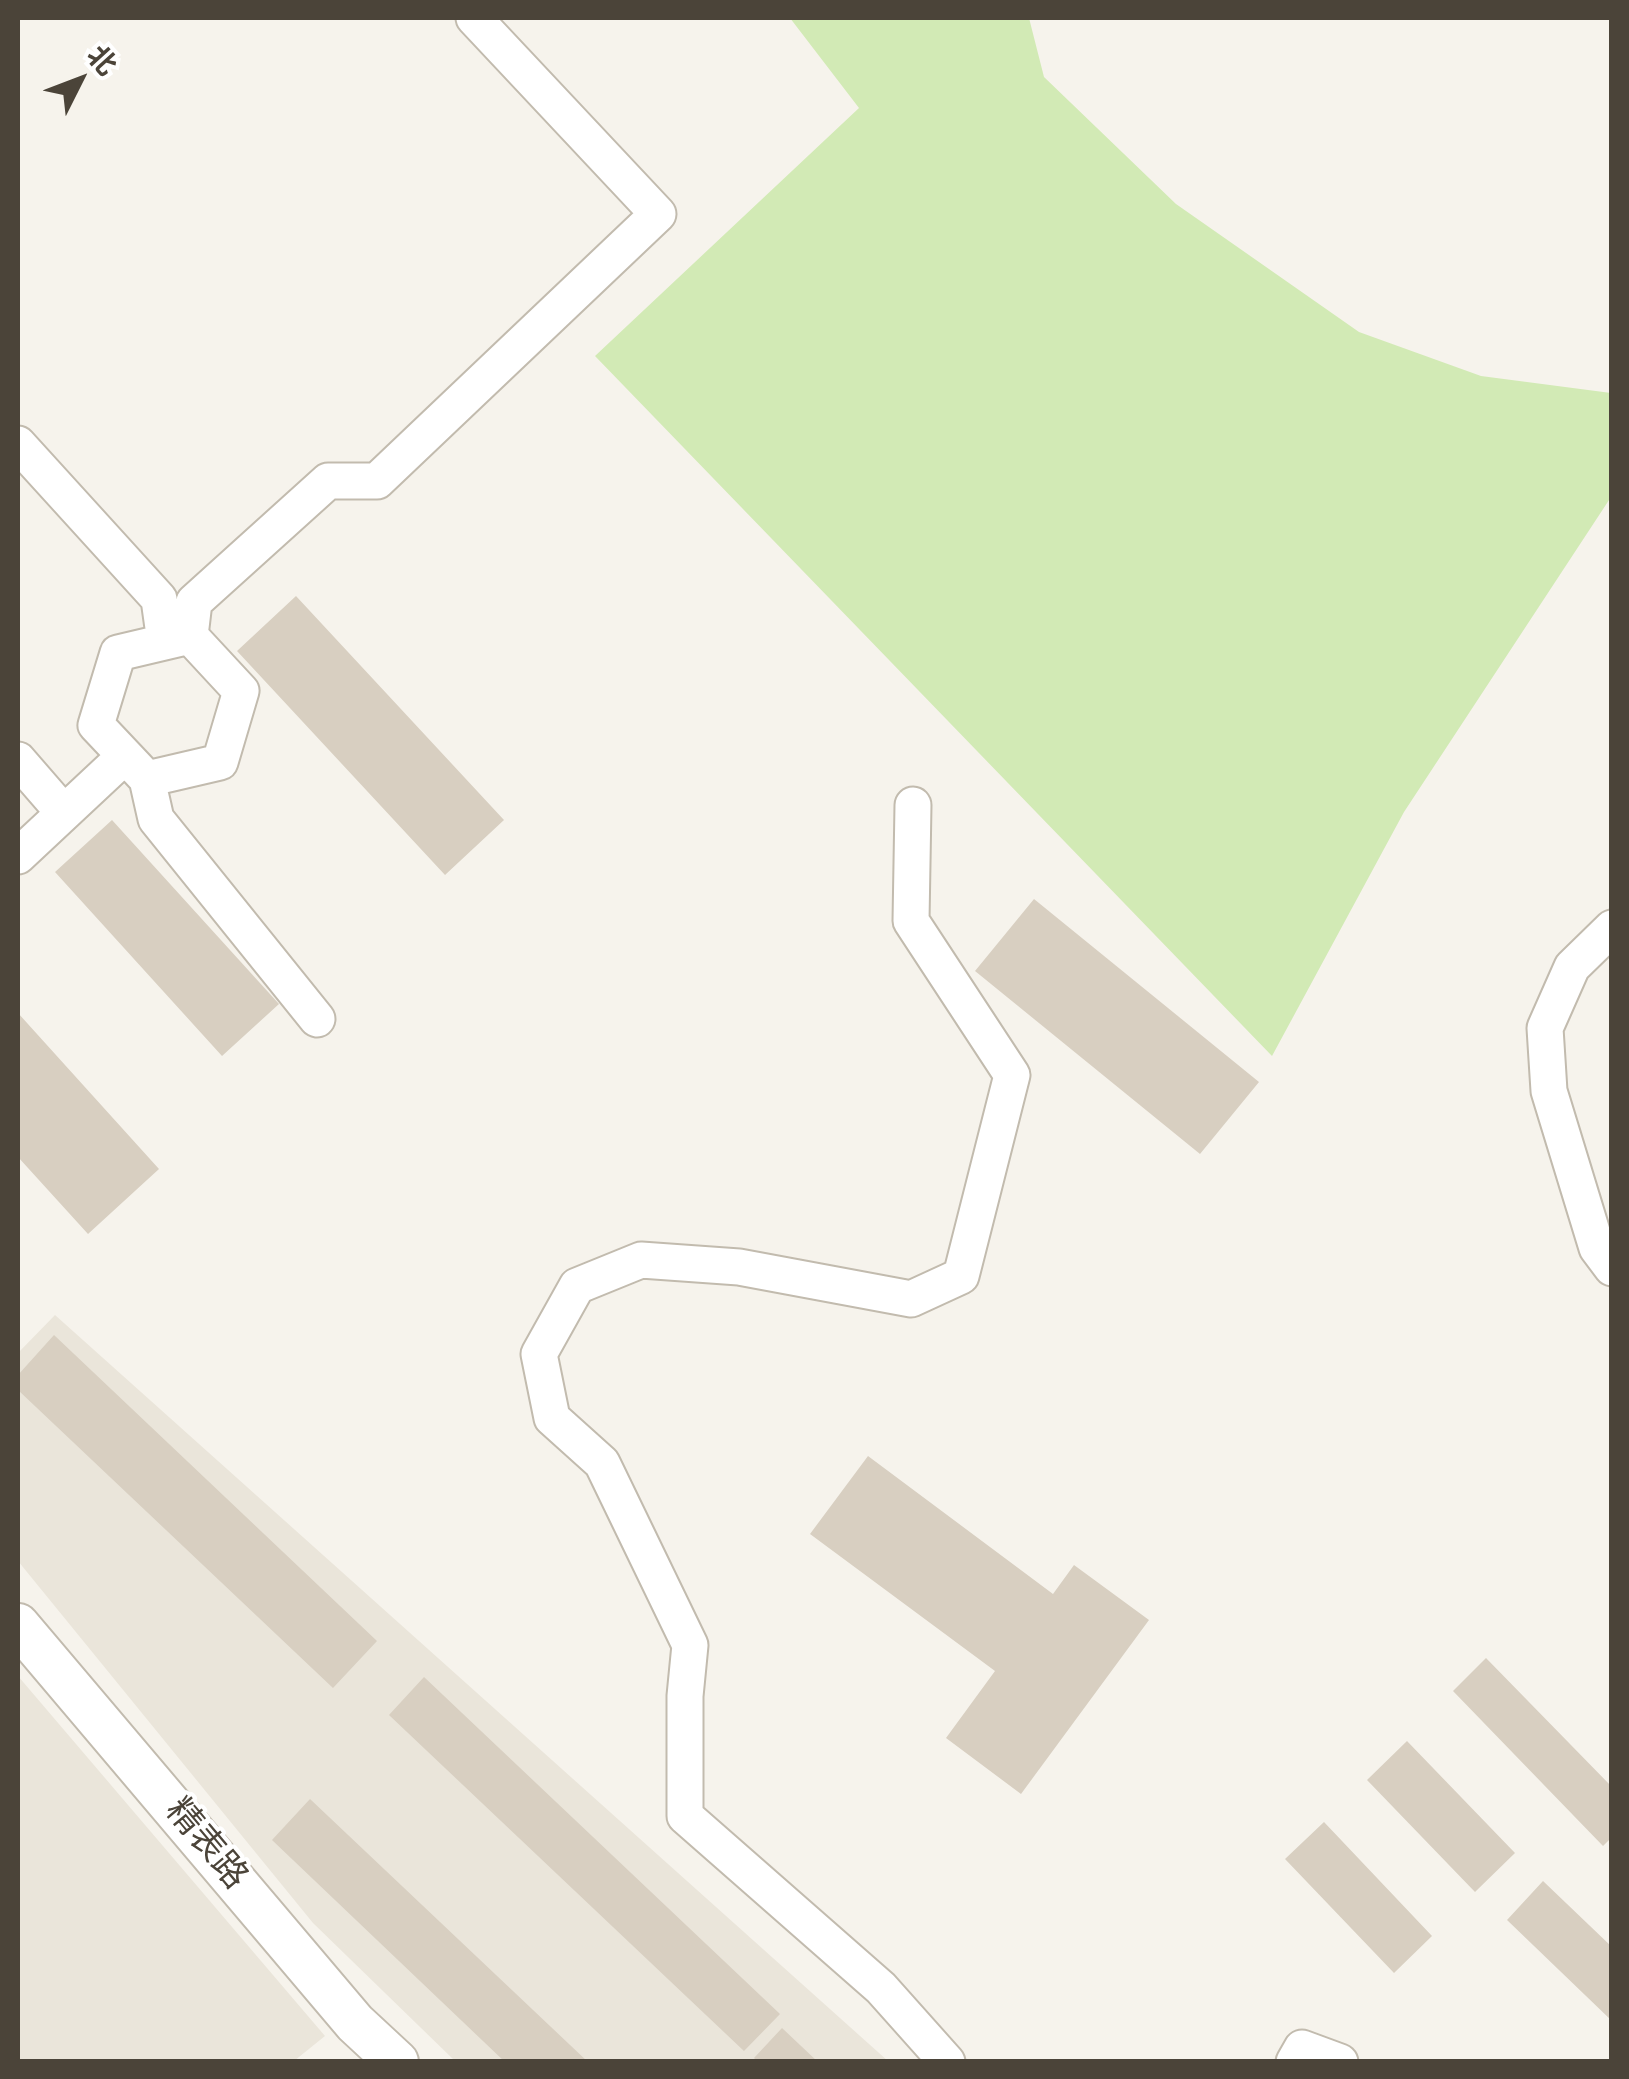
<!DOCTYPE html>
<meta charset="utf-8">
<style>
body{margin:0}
#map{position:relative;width:1629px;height:2079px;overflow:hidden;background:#f6f3ec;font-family:"Titillium Web","Noto Sans SC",sans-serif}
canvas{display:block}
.frame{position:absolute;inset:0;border:20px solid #4b4439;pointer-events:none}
.north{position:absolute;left:30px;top:30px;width:100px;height:100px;-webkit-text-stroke:8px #fff;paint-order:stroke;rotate:48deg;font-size:28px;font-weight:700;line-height:40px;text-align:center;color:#4b4439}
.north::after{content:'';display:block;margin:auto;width:35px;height:45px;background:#4b4439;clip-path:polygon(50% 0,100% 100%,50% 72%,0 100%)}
</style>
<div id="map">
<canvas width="1629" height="2079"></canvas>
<div class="frame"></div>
<div class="north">北</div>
</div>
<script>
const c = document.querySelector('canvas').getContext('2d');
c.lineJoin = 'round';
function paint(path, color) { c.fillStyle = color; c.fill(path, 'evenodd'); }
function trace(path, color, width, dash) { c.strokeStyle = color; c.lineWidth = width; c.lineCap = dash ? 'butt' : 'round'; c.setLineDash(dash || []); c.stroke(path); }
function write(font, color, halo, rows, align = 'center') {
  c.font = font + ' "Titillium Web","Noto Sans SC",sans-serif'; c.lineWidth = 8; c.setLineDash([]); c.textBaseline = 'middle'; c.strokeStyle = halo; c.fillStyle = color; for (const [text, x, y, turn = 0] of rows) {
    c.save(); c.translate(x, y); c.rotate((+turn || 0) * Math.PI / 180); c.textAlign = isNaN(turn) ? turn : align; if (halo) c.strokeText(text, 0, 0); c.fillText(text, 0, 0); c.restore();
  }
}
paint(new Path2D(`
 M55,1315L888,2061H455L313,1923L18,1561V1353Z
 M18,1676L325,2036L294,2061H18Z`), '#eae5da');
paint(new Path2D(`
 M790,18H1029L1044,77L1176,204L1359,332L1481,376L1611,393V497L1404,812L1272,1056L595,356L859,108Z`), '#d2eab5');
paint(new Path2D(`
 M296,596L504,820L445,875L237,651Z
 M112,820L279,1004L222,1056L55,872Z
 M1034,899L1259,1082L1200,1154L975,971Z
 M18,1013L159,1169L88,1234L18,1157Z
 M54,1335L377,1641L333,1688L18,1390V1375Z
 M868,1456L1053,1594L1074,1565L1149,1620L1021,1794L946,1738L995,1671L810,1534Z
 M1486,1658L1612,1787V1837L1603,1846L1453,1691Z
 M424,1677L780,2014L744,2051L389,1715Z
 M1407,1741L1515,1853L1475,1892L1367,1780Z
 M310,1799L588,2062H505L272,1840Z
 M1324,1822L1432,1936L1394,1973L1285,1859Z
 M1543,1881L1612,1947V2021L1507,1920Z
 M782,2028L818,2062H758L754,2058Z`), '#d8cfc1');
const minor = new Path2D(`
 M18,444L159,599L165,642
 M190,636L194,602L328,481H377L658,214L474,18
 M190,636L241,691L220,762L147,779L96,725L118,653Z
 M18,760L64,813
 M147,779L156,819L317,1019
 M913,805L911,921L1012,1075L961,1276L911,1299L739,1267L641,1260L577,1286L539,1354L552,1418L602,1463L690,1645L685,1696V1816L881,1988L947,2062
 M18,856L125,756
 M1612,928L1572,967L1545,1028L1549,1091L1597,1248L1612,1268
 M1294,2062L1302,2048L1340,2062`);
const tertiary = new Path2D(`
 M18,1625L355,2023L397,2062`);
trace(minor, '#c2bbae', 39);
trace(tertiary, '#c2bbae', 46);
trace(minor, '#fff', 35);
trace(tertiary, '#fff', 42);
write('35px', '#4b4439', '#fff', [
 ["精表路",205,1845,50]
]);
</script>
